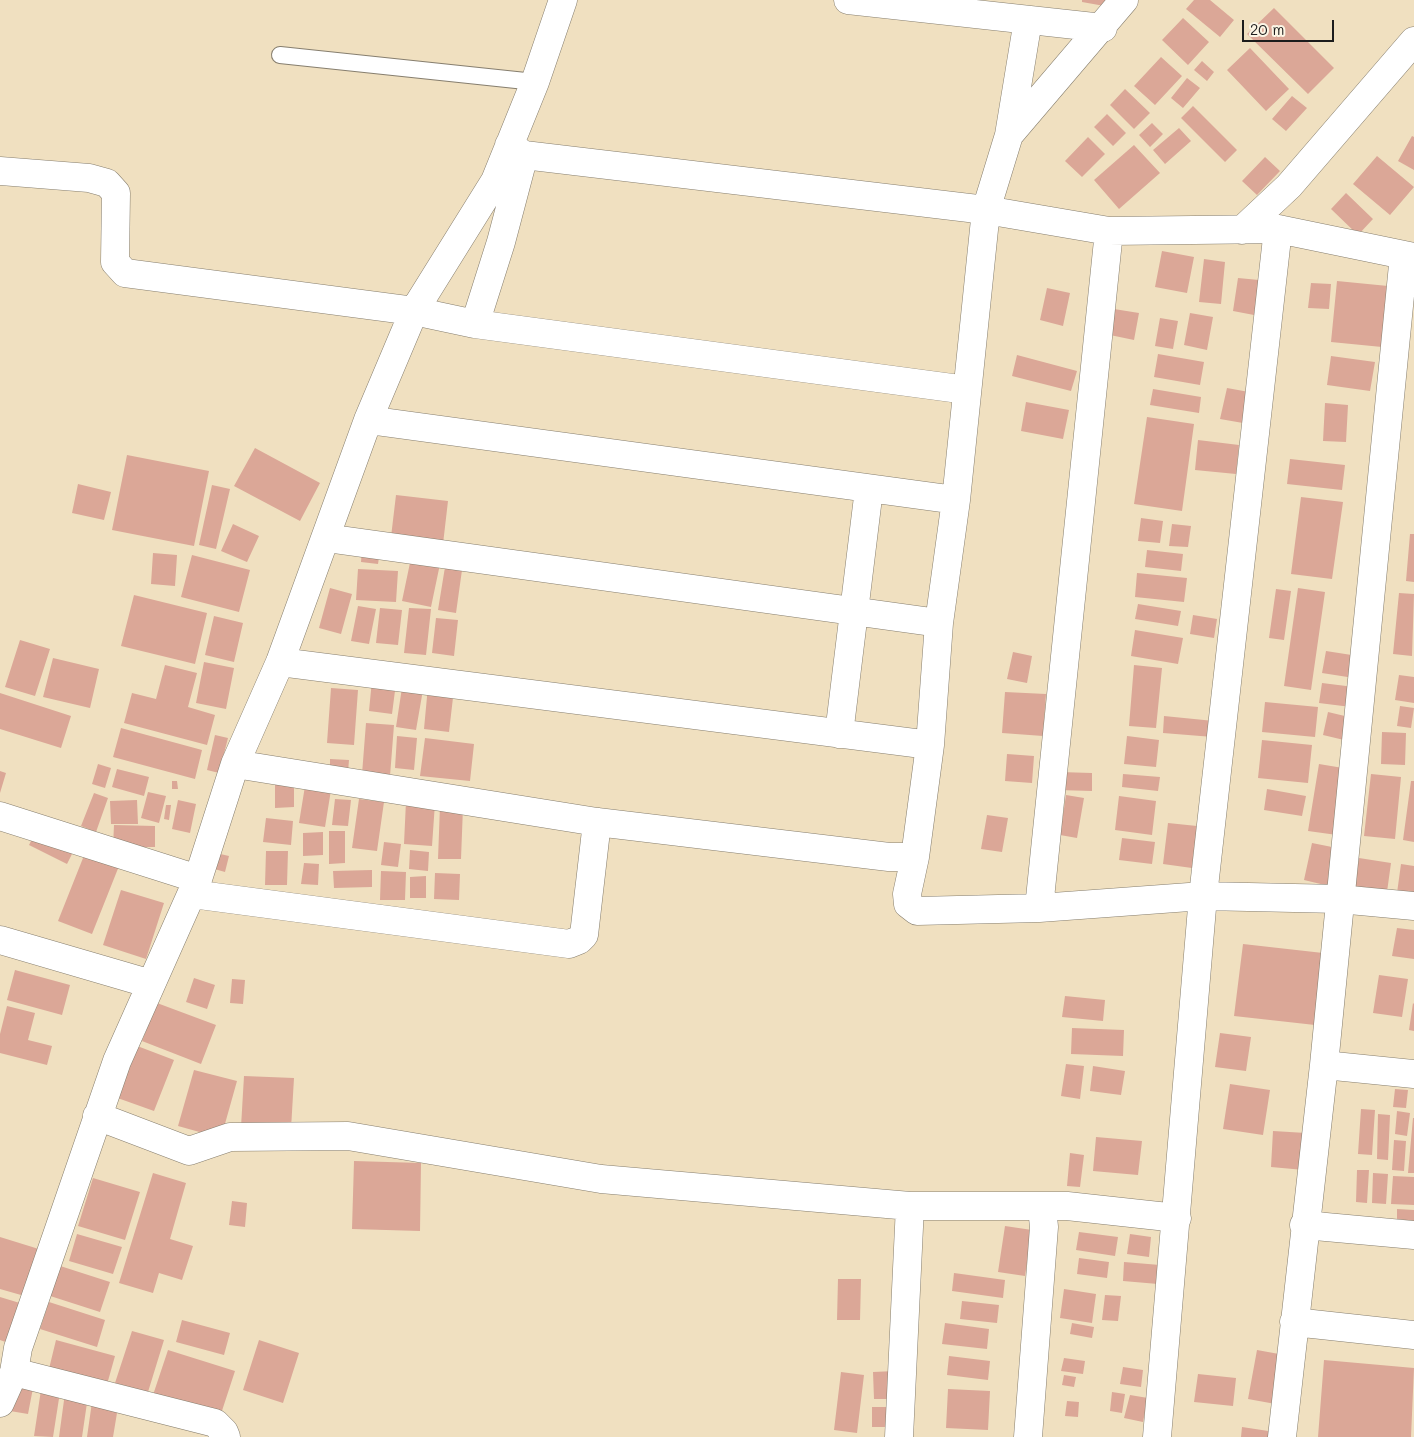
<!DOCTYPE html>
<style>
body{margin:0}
#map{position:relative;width:1414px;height:1437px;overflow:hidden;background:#f0e0c0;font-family:Mali,sans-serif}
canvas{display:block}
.scale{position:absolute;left:1242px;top:20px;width:92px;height:22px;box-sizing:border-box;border:2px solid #1c1c1c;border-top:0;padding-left:6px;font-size:15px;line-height:18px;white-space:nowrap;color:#1c1c1c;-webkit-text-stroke:4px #fcf5e5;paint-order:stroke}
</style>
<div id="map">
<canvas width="1414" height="1437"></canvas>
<div class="scale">20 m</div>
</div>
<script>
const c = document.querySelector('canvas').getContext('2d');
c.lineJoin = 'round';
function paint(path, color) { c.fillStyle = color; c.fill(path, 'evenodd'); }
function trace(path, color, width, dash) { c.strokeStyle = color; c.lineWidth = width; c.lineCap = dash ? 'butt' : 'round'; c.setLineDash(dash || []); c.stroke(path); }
paint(new Path2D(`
 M1082,0H1111L1110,7L1082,2Z
 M1194,0H1210L1234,20L1220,37L1186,9Z
 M1274,8L1334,68L1308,94L1247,34Z
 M1183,18L1209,42L1188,65L1162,40Z
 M1250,48L1289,89L1266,111L1227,70Z
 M1161,57L1182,76L1155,105L1134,86Z
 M1202,61L1214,72L1207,81L1194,70Z
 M1187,78L1200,88L1183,108L1171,98Z
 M1125,89L1150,113L1134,129L1110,105Z
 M1292,96L1307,108L1286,131L1272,119Z
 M1193,106L1237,150L1225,162L1181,118Z
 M1107,114L1126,133L1113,146L1094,127Z
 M1152,123L1163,134L1150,147L1139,135Z
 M1179,128L1191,141L1165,164L1153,150Z
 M1412,136L1414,137V170L1398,161Z
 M1088,137L1105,154L1082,177L1065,161Z
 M1134,145L1160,173L1119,209L1094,180Z
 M1377,156L1414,187L1390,215L1353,184Z
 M1265,157L1280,171L1257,195L1242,181Z
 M1346,193L1373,219L1358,235L1331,209Z
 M1162,251L1194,257L1187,293L1155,287Z
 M1204,259L1225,262L1221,304L1199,302Z
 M1238,278L1259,280L1254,315L1233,311Z
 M1337,281L1388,286L1382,347L1331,342Z
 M1311,283L1331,284L1329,309L1308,308Z
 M1047,288L1070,293L1063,326L1040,320Z
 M1114,309L1139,313L1134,340L1110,335Z
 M1190,313L1213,317L1207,350L1184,345Z
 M1160,318L1178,321L1173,349L1155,346Z
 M1158,354L1204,362L1200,385L1154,377Z
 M1017,355L1077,371L1071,391L1012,376Z
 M1331,356L1375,362L1370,391L1327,385Z
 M1227,388L1249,392L1243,423L1220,419Z
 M1153,389L1201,397L1199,413L1150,405Z
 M1026,402L1069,410L1063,439L1021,431Z
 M1325,403L1348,405L1346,442L1323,441Z
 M1147,417L1194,424L1182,511L1134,504Z
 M1198,440L1239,445L1236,474L1195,470Z
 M255,448L320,483L300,521L234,486Z
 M127,455L209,471L194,546L112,530Z
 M1290,459L1345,465L1342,490L1287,484Z
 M78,484L111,492L104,520L72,513Z
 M212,485L230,489L216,549L199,545Z
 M396,495L448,501L443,544L391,537Z
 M1301,497L1343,502L1332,579L1291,574Z
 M1141,518L1163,521L1160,543L1138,541Z
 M233,524L259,536L247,562L221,551Z
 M1172,524L1191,526L1188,547L1169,546Z
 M1410,534H1414V582L1406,581Z
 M362,549L380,551L378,564L361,562Z
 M1147,550L1183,554L1181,571L1145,567Z
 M153,553L177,555L175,586L151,584Z
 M192,555L250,570L239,612L181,597Z
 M411,558L440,564L431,607L402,601Z
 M445,567L462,570L456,613L438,610Z
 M358,569L398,571L396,602L356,600Z
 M1137,573L1187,578L1184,602L1135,597Z
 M330,588L352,594L341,634L319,628Z
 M1298,588L1325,592L1311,690L1284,686Z
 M1276,589L1291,591L1284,640L1269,638Z
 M1399,593L1414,594L1412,656L1393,654Z
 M134,595L207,613L195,664L121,646Z
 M1138,604L1181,611L1178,626L1135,619Z
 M358,606L376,609L369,644L351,641Z
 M380,608L402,610L398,645L376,643Z
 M409,608L431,609L426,655L404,653Z
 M1193,615L1217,619L1214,638L1190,634Z
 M214,616L243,623L234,662L205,655Z
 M436,618L458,620L454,656L432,653Z
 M1135,630L1183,638L1178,664L1131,656Z
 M20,640L50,649L35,696L5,687Z
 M1326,651L1358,656L1354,678L1322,673Z
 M1013,652L1032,656L1027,683L1007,679Z
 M53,658L99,669L90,708L43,697Z
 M204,662L234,668L226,709L196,703Z
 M165,665L197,673L188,707L215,715L207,745L124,723L132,693L156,699Z
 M1134,665L1162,668L1156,728L1129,726Z
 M1399,675L1414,677V703L1395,700Z
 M372,680L396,683L392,714L369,711Z
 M403,681L424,684L416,730L396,727Z
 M1322,683L1354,687L1351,707L1319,703Z
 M428,686L454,689L449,732L424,729Z
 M331,688L358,690L354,745L327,743Z
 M1005,692L1046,694L1043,736L1002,733Z
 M0,693L71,716L61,748L0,729Z
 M1265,702L1318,707L1315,737L1262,732Z
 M1400,706L1414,708L1411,728L1397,726Z
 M1328,712L1349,717L1344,740L1323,735Z
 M1164,716L1214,721L1213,737L1163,733Z
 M366,723L394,725L390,776L362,774Z
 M121,728L202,750L195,779L113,757Z
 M1382,732L1406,733L1405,765L1381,764Z
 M215,735L228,738L219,773L207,770Z
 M397,736L417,738L414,770L395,768Z
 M1127,736L1159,740L1156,767L1124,764Z
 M425,738L474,744L470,781L420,776Z
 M1262,740L1312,745L1308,783L1258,778Z
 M1007,754L1034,756L1032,783L1005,781Z
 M330,759L349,760L348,772H330Z
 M98,764L111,768L105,788L92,784Z
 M1319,764L1349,769L1337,835L1308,831Z
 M117,769L149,777L144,796L112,787Z
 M0,771L6,773L0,793Z
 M1059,772L1092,773V791L1058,790Z
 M1123,774L1160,777L1158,791L1122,787Z
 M1371,774L1401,777L1395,839L1364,836Z
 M294,780V807L275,808V781Z
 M172,781H177L178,789H172Z
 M1411,781H1414V842L1403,840Z
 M305,786L331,790L325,827L299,823Z
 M1267,789L1306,796L1302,816L1264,810Z
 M148,792L166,796L159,823L141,818Z
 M94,793L108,798L96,832L81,826Z
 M1066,795L1084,798L1077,838L1060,835Z
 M1119,796L1156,801L1152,835L1115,830Z
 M335,799L351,800L348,826L332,825Z
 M359,799L384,802L377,851L352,848Z
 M137,800L138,824H111L110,801Z
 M178,800L196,804L190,833L172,829Z
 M406,801L435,803L432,846L404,844Z
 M166,805H171L169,820L164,819Z
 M440,806L463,807L461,859H438Z
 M987,815L1008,818L1002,852L981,849Z
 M266,818L293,821L291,845L263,842Z
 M1168,823L1197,826L1192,868L1163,864Z
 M114,825L155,826V847H113Z
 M36,831L74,850L67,864L29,845Z
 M329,831H345V863L329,864Z
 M323,832V855L303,856V833Z
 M1122,838L1155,842L1152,864L1119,860Z
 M384,842L401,844L398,867L381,865Z
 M1312,843L1337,848L1329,886L1304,880Z
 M410,850L429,852L428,871L409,869Z
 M266,851H288L287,885H265Z
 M85,853L119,866L92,934L58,921Z
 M216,853L229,856L225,872L211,868Z
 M1359,858L1391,863L1387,892L1354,888Z
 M304,863L319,864L318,885L301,884Z
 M1401,864L1414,866V896L1397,893Z
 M372,870V887L334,888L333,871Z
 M381,871L406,872L405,900H380Z
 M435,873L460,874L459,900L434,899Z
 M426,876V898H410V877Z
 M121,890L164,903L146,959L103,945Z
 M1397,928L1414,930V959L1392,956Z
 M1243,944L1323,953L1315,1025L1234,1016Z
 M15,970L70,985L62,1015L7,1000Z
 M1379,975L1408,979L1402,1017L1373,1013Z
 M194,978L215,985L207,1009L186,1002Z
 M232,979L245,980L243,1004L230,1003Z
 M1065,996L1105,1000L1103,1021L1062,1017Z
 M157,1003L216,1025L201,1064L142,1041Z
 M1413,1003L1414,1004V1031L1409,1030Z
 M7,1006L35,1013L28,1040L52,1046L47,1065L0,1053V1034Z
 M1072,1028L1124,1030L1123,1056L1071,1054Z
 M1220,1033L1251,1037L1246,1071L1215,1067Z
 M132,1044L174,1060L154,1111L112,1096Z
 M1066,1064L1084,1066L1080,1099L1061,1096Z
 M1093,1066L1125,1071L1121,1095L1090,1091Z
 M194,1070L237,1081L221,1138L178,1126Z
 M244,1076L294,1078L291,1129L241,1127Z
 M1230,1084L1270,1090L1263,1135L1223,1129Z
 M1395,1089L1408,1090L1406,1108L1393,1107Z
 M1361,1109L1375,1110L1372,1155L1358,1154Z
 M1397,1111L1410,1113L1407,1136L1395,1134Z
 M1378,1114L1390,1115L1388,1160L1377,1159Z
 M1413,1118H1414V1173H1408Z
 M1273,1131L1306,1133L1304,1170L1271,1167Z
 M1096,1137L1142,1141L1138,1175L1093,1171Z
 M1394,1140L1406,1141L1404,1171L1392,1170Z
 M1070,1153L1084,1155L1080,1187L1067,1186Z
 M354,1161L421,1163L420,1231L352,1229Z
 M1357,1170H1369L1367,1203L1356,1202Z
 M153,1173L186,1183L170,1239L193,1246L182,1280L159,1273L153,1293L119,1283Z
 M1373,1173L1388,1174L1386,1204L1372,1203Z
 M1393,1176L1414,1177V1205L1391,1204Z
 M93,1178L140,1192L125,1240L78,1226Z
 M232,1201L247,1203L245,1227L229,1225Z
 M1397,1209L1414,1210V1221L1397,1219Z
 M1005,1226L1032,1230L1025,1276L998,1272Z
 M1079,1232L1118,1237L1115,1256L1076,1250Z
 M77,1234L122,1247L113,1274L69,1261Z
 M1130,1234L1151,1237L1149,1257L1127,1254Z
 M0,1237L42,1250L28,1297L0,1289Z
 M1079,1258L1109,1262L1107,1278L1077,1274Z
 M1124,1262L1160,1265L1158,1284L1123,1281Z
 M54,1264L110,1282L100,1312L44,1294Z
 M954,1273L1005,1280L1003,1298L952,1291Z
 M838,1279H861L860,1320H837Z
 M1064,1289L1096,1294L1092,1323L1060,1318Z
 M1105,1295L1121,1296L1118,1321L1102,1320Z
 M0,1297L23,1304L11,1344L0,1340Z
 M962,1301L999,1305L997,1323L960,1319Z
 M49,1302L105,1320L97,1347L40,1329Z
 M182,1320L230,1333L224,1355L176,1342Z
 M945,1323L989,1329L987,1349L942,1344Z
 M1072,1323L1094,1327L1092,1338L1070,1334Z
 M132,1331L164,1340L148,1392L115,1383Z
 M56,1340L115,1356L106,1388L48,1373Z
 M259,1340L299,1353L283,1403L243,1390Z
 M168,1350L235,1371L218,1423L151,1401Z
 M1257,1350L1290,1356L1281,1405L1248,1399Z
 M949,1356L990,1361L988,1380L947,1375Z
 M1064,1358L1085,1361L1083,1374L1061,1371Z
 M1324,1360L1414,1368L1411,1437H1318Z
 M1123,1367L1143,1370L1141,1387L1120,1384Z
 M895,1371L896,1399H874L873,1372Z
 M841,1372L864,1375L857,1433L834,1430Z
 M1198,1374L1236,1378L1233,1406L1194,1402Z
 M1064,1375L1076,1377L1074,1387L1062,1385Z
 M15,1385L33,1388L28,1414L10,1411Z
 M948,1389L990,1391L988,1430L946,1428Z
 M41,1390L60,1392L53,1437L34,1436Z
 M1112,1392L1125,1394L1122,1413L1110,1411Z
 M65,1393L88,1396L82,1437H59Z
 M1130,1395L1148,1398L1143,1422L1124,1418Z
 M1067,1401L1079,1402L1078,1417L1065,1416Z
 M92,1402L118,1407L113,1437H87Z
 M872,1407H896L897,1427H872Z
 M1242,1427L1275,1432L1274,1437H1241Z`), '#dba797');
const lane = new Path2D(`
 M280,55L535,82`);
const street = new Path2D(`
 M848,0L1103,28
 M1124,0L1009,135L986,210L956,500L939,623L930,745L915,857L907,894L908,904L917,911L1039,908L1203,896L1339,899L1414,906
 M1009,135L1028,20
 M509,145L524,155L986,210L1109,231L1278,229L1414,257
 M0,171L89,178L107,183L116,193L115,262L125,273L414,311L475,324L967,390
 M1242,230L1289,186L1414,41
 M475,324L501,242L524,155
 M368,420L956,500
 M326,538L939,623
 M280,662L930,745
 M839,734L869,489
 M235,764L597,822L889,857H915
 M0,816L198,879
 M192,894L569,944L579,940L584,935L597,822
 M1039,908L1109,231
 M0,940L151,984
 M1324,1065L1414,1074
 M97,1116L189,1151L230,1137L348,1136L601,1179L910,1206H1067L1177,1218
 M1304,1225L1414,1235
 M1294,1322L1414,1335
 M14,1372L215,1423L224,1432L226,1437
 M0,1403L14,1372L18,1348L117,1061L198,879L235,764L280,662L368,420L414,311L495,181L535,82L563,0
 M899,1437L910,1206
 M1028,1437L1044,1227L1042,1207
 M1157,1437L1203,896L1278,229
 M1282,1437L1324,1065L1404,255`);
trace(lane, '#867e6e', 18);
trace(street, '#867e6e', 29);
trace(lane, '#fff', 16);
trace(street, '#fff', 28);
</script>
